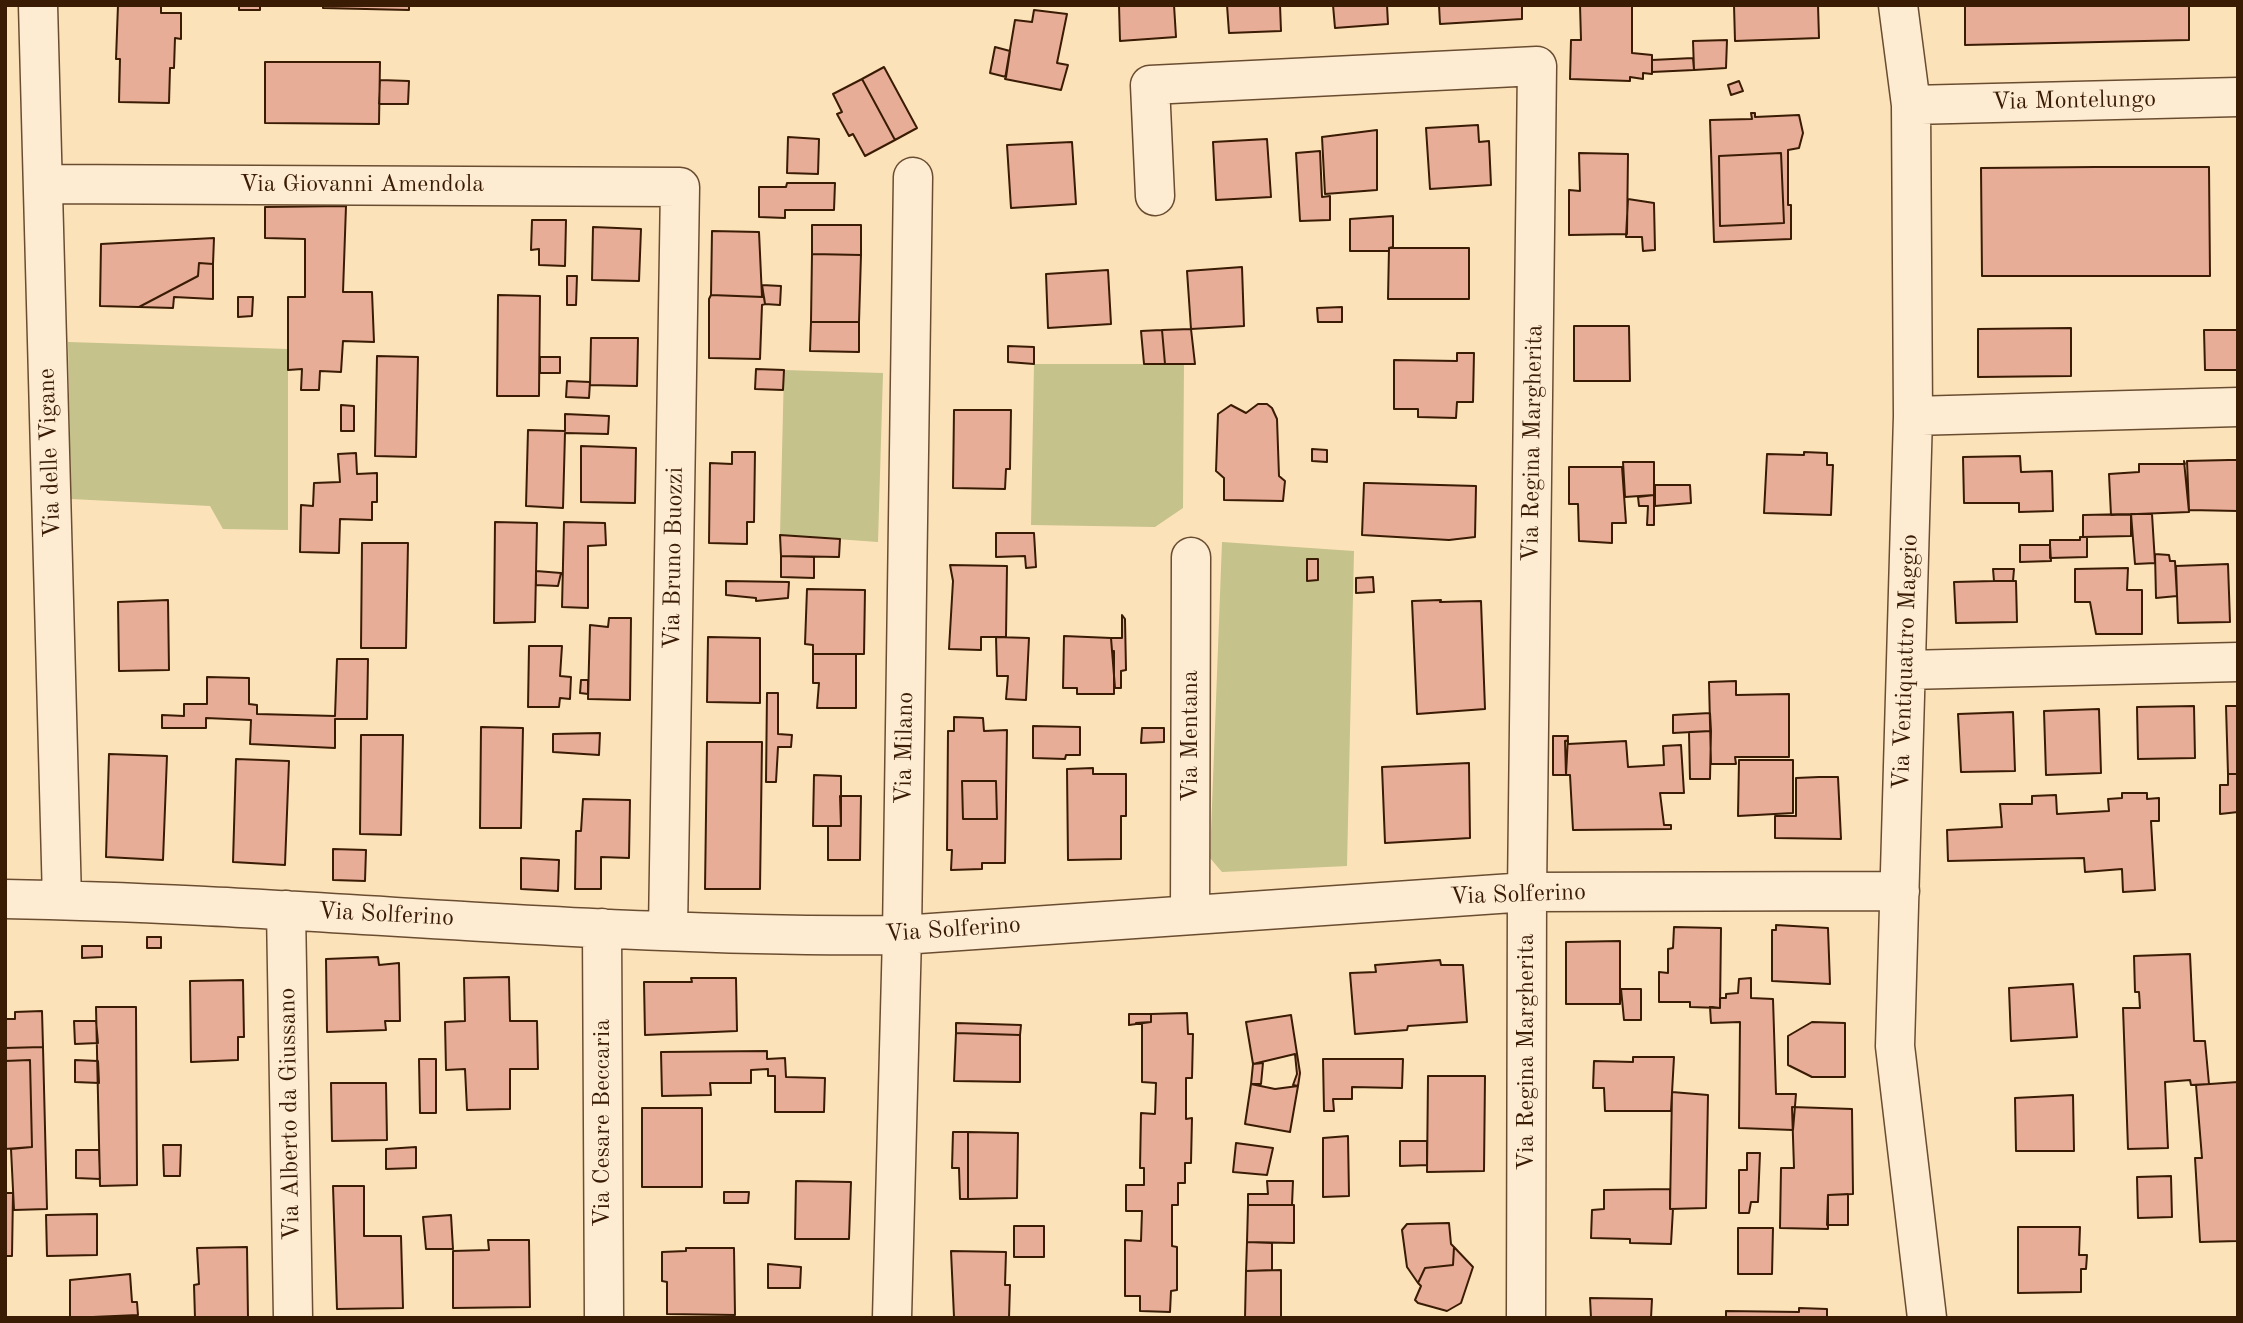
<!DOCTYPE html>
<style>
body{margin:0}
#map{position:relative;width:2243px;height:1323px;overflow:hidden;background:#fce2b9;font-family:"Old Standard TT",serif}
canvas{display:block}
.frame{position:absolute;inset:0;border:7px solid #3a1b04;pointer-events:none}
</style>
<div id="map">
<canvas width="2243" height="1323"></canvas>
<div class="frame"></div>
</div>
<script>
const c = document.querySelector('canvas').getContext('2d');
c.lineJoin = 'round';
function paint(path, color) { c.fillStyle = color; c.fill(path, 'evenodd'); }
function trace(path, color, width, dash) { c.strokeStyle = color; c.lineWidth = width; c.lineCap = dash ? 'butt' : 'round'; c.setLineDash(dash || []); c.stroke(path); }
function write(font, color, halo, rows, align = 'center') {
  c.font = font + ' "Old Standard TT",serif'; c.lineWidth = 5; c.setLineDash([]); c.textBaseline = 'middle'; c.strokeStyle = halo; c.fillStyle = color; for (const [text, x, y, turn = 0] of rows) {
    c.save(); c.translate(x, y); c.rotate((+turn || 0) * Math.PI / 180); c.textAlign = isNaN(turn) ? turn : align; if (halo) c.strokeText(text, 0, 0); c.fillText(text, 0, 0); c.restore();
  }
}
paint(new Path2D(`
 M68,342L288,349V530L223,529L210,506L71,499Z
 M1034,364H1184L1183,508L1155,527L1031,525Z
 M784,370L883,373L878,542L780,535Z
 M1222,542L1354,551L1347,866L1222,872L1210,858Z`), '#c5c28b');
const building = new Path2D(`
 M118,5H161V13H181V39L175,38L174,68H170L169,103L119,102L120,59H116Z
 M239,5H260V10H239Z
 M323,5H409V10L323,8Z
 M1119,5H1174L1176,37L1120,41Z
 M1227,5H1280L1281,31L1229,33Z
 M1333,5H1387L1388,24L1335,28Z
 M1439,5H1522V19L1440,24Z
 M1580,5H1632V53L1652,55V74L1643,73V79L1630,77V81L1570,79L1571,40H1581Z
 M1734,5H1818L1819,38L1735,41Z
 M1965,5H2189V40L1965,45Z
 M1034,10L1067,14L1057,63L1068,65L1061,90L1005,79L1015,20L1032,22Z
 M1727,40L1726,68L1694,70L1693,41Z
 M995,47L1010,51L1006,77L990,73Z
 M1693,58L1694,70L1652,72V60Z
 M265,62H380L379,124L265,123Z
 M884,67L917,128L895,140L862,79Z
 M862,79L895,140L865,156L853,134L849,136L837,114L842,112L833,94Z
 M380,80L409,81L408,104H379Z
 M1739,81L1743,91L1731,95L1728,85Z
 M1751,113H1755V117L1799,115L1803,133L1799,148L1788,150V205H1791V239L1714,242L1710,120L1752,119ZM1781,153L1784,223L1720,226L1719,156Z
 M1478,125L1479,142L1489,141L1491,185L1430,189L1426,128Z
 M1377,130V190L1325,194L1322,137Z
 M788,137L819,139L818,174L787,173Z
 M1267,139L1271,197L1216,200L1213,142Z
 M1072,142L1076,204L1011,208L1007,145Z
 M1320,151L1322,197L1330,196V220L1300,221L1296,153Z
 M1579,153L1628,154L1627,234L1569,235V190L1580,191Z
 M1781,153L1784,223L1720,226L1719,156Z
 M2096,167H2209L2210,276H1982L1981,168Z
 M787,183H835L834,210H785V218L759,217V187H786Z
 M1628,199L1654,203L1655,250L1643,251L1642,237H1626Z
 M346,206L343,292H372L374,342L343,341L341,372L320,371L319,390H301L302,369L288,370V297H305V239L265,238V207Z
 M1393,216V247L1389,248V251H1350V219Z
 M532,220H566L565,266L539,265V249L531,250Z
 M812,225H861V255L812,254Z
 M593,227L641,229L639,281L592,280Z
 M712,231L759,232L762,297L711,295Z
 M214,238L213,264L199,263L198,276L139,307L100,306L101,244Z
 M1389,248H1469V299H1388Z
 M812,254L861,255L859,322H811Z
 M199,263L213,264V299L174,297L173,308L139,307L198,276Z
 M1242,267L1244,326L1191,329L1187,271Z
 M1108,270L1111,324L1048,328L1046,274Z
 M567,276H577L576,305H567Z
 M762,285L781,286L780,305L765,304Z
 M498,295L540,296L539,396H497Z
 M711,295L764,297L765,304L762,305L760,359L709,358V299Z
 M238,297H253L252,316L238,317Z
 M1342,307V322H1318L1317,308Z
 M811,322H859V352L810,351Z
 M1574,326H1629L1630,381H1574Z
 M2071,328V376L1978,377V329Z
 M1191,329L1195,364H1165L1162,330Z
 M1162,330L1165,364H1144L1141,331Z
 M2204,330H2238V370H2205Z
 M591,338H638L637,386L590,385Z
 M1008,346L1034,347V364L1008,362Z
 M1457,353H1474L1473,402H1457L1456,418L1418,417V409H1394V360L1457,361Z
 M377,356L418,357L416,457L375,456Z
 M540,357H560V373H540Z
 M756,369L784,370L783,390L755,389Z
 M567,381L590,382L589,398L566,397Z
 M1258,404H1267L1272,408L1277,419L1279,476L1285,481L1283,501L1224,500V478L1216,471L1218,414L1231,405L1246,413Z
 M341,405L354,406V431H341Z
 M954,410H1011L1010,469H1006L1005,489L953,488Z
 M565,414L609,416L608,434L565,433L563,508L526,506L528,430L565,431Z
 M581,446L636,448L635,503L581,502Z
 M1312,449L1327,450V462L1312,461Z
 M732,452H755L754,522H747V544L709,543L710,463L732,464Z
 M1804,452L1827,453V465H1833L1831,515L1764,513L1767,454L1804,455Z
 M356,453L357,474L377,473V502H372V520L340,519L339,553L300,552L301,505L313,506L314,483L340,482L338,454Z
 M2020,456L2021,472L2052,471L2053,511L2019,512V503H1964L1963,457Z
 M2229,460H2238V511L2189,510L2187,461Z
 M2184,461L2189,512L2111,515L2109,474L2139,472V464H2185Z
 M1623,462H1654V495L1625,497Z
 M1569,467H1622L1626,523H1612V543L1579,541L1578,504H1569Z
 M1367,483L1476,486L1475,537L1449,540L1362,535L1364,483Z
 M1655,485H1690L1691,503L1655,506Z
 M1654,495V525H1647L1648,506H1639L1638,497Z
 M2131,514V536L2083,537V515Z
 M2131,514H2152L2155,563L2135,564Z
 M495,522L537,523L535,622L494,623Z
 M564,522L605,523L606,545L588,546V608L562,607Z
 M996,533H1034L1036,567L1026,568L1025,556L996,557Z
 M780,535L840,539L839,557L781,556Z
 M2080,537H2087V557L2050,558V540H2080Z
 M362,543H408L406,648H361Z
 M2020,545H2050L2051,561L2020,562Z
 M2155,554L2169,555L2170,561H2175L2177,596L2156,598Z
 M781,556L814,557V578L781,577Z
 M1307,559H1318V580L1307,581Z
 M2228,564L2230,622L2178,623L2176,566Z
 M950,565L1007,566L1006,637H981V650L949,649L953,581Z
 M2128,568L2127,590H2142V634H2096L2090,602H2075V569Z
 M1993,569H2014L2013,581H1994Z
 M536,571L561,573L558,586L536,585Z
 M1373,577L1374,592L1356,593V578Z
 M726,581L789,582L788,598L756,601V598L726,595Z
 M1994,581H2016L2017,622L1956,623L1954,582Z
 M807,589L865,590L864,654H813V645L805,644Z
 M168,600L169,670L119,671L118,602Z
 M1441,600L1440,602L1481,601L1485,709L1417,714L1412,601Z
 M1122,615L1125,619L1126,670L1121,671V688H1115L1111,638H1122Z
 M609,618H631L630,700L588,699L590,625L608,627Z
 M1064,636L1111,638L1112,651H1114V694H1077V688H1063Z
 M708,637L760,638V703L707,702Z
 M996,637L1029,638L1026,700L1006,699L1008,676H997Z
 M529,646H562L560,676L571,677L570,699L560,698L559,707H528Z
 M813,654H856V708H817L819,683H813Z
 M337,659H368L367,719H335V748L250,744L251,720L206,718V728H162V715L184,716V704H207V677L249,678V704L257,705V714L335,716Z
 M581,680H588V694L580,693Z
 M1736,681V695L1789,694V757H1735L1736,764H1711L1709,682Z
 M767,693H778V734L792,735L791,747H778L776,782H766Z
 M2194,706L2195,758L2138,759L2137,707Z
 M2226,706H2238V774H2228Z
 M2099,709L2101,773L2046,775L2044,711Z
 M2013,712L2015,771L1961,772L1958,714Z
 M1710,713L1711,731L1673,733V715Z
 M954,717L983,718L984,731L1007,730L1005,863H982V869L951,870L952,850H947L948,731H954ZM962,781H996L997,819H963Z
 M1033,726L1080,727V755H1066L1065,759L1033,758Z
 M481,727L523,728L521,828H480Z
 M1142,728H1164V742L1141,743Z
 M1711,731L1710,779H1690L1689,732Z
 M600,733L599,755L553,752V734Z
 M361,735H403L401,835L360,834Z
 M1553,736H1568L1566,775H1553Z
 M1568,740V744L1626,741L1628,767L1664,765L1663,746L1681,745L1684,793H1660L1664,825H1671V829L1573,830L1570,775H1566L1565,741Z
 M707,742H762L760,889H705Z
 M109,754L167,756L163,860L106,857Z
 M236,759L289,761L285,865L233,862Z
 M1739,760H1793V813L1738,816Z
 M1469,763L1470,838L1385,843L1382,767Z
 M1093,768V774H1126V816H1121V859L1068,860L1067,769Z
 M2228,774H2238V812L2220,814V785H2228Z
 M814,775L841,776V826H813Z
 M1819,777H1838L1841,839L1775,838V816H1796V778Z
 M962,781H996L997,819H963Z
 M2122,793H2147V799L2159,798V821H2151L2155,890L2123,892L2122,869L2085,872L2084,858L1948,861L1947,830L2002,827L2000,804H2032V796L2056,795L2057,814L2109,811L2108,799L2122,798Z
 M840,796H861L860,860H828V826H841Z
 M583,799L630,800L629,858L601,857V889H575L576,831H581Z
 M333,849L366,850L365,881L333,880Z
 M521,858L559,860L558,891L521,889Z
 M1776,925L1828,928L1830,984L1772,981V930H1776Z
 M1674,927L1721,928L1720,1008L1690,1007V1002H1659V972L1668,973V949L1673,948Z
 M147,937H161V948H147Z
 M1620,941V1004H1566V942Z
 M82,946H102V957L82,958Z
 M2190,954L2194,1041H2205L2209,1084L2191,1085L2190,1080L2165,1082L2168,1148L2128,1149L2123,1008H2140L2139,992H2135L2134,956Z
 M378,957L379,965L399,963L400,1021H385L386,1030L327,1032L326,959Z
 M1440,960L1441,965H1463L1467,1022L1408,1026L1407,1030L1355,1034L1350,973L1376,972L1375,965Z
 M509,977L510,1021H537L538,1069H510V1109L467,1110L465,1069L446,1070L445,1022L465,1021L464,978Z
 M691,978H736L737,1031L645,1035L644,982H692Z
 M1751,978V998L1773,999L1776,1094H1796L1793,1130L1739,1128L1740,1022L1711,1023L1710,1007L1720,1008V998H1726V994L1738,993L1739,979Z
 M243,980L244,1037H238V1060L191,1062L190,981Z
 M2073,984L2077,1037L2011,1041L2009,988Z
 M1621,989H1641V1020H1624Z
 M96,1007H136L137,1185L100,1186Z
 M42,1011L43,1047L5,1048V1019H15V1012Z
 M1187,1013L1188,1034H1193L1192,1078H1186V1119L1192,1118L1191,1163H1185V1183H1178V1205H1172V1246L1177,1247V1290L1171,1291L1170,1312L1140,1311V1296H1125V1240L1141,1241L1142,1211H1126V1185H1144V1168H1140L1141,1113L1155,1114L1156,1083L1142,1082V1024L1136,1023L1151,1022V1014Z
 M1129,1014H1151V1022L1129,1025Z
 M1291,1015L1300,1073L1298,1086L1293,1085L1297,1074L1295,1054L1253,1064L1246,1022Z
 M74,1021H96L98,1043L75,1044Z
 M1812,1022L1845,1023V1077H1812L1788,1065V1036Z
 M956,1023L1021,1025L1020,1035L956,1033Z
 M956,1033L1020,1035V1082L954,1081Z
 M43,1047L47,1209L14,1210L11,1149L32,1147L30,1060L5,1061V1048Z
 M767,1051V1059L785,1058L786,1077L825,1078L824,1112H775V1076H768V1069L751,1070V1083H710L711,1095L662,1096L661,1052Z
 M1633,1057H1674L1671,1111H1605L1604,1088H1593L1594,1061L1633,1062Z
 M419,1059H436V1113H420Z
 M1323,1059H1403L1402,1088L1352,1087V1099H1333L1334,1111H1324Z
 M30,1060L32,1147L5,1149V1061Z
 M75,1060L98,1061L99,1083L75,1082Z
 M1263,1063L1261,1084H1251L1253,1064Z
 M1428,1076H1485L1484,1171L1427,1172Z
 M2238,1082V1241L2200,1242L2195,1158H2202L2196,1085Z
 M331,1083H386L387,1140L332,1141Z
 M1251,1084L1275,1089L1298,1086L1290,1132L1245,1124Z
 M1672,1092L1708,1095L1706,1208L1670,1209Z
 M2073,1095L2074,1151H2016L2015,1098Z
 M1792,1107L1852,1109L1853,1194L1828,1195V1229L1780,1228L1781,1168H1794Z
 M642,1108H702V1187H642Z
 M953,1132H968V1199H960L959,1168H952Z
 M968,1132L1018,1133L1017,1198L968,1199Z
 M1348,1136L1349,1196L1323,1197V1138Z
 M1400,1141H1427V1165L1400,1166Z
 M1236,1143L1273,1148L1267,1175L1233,1172Z
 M163,1145H181L180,1176H164Z
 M416,1147V1168L386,1169V1149Z
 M76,1150H99L100,1179L76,1178Z
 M1747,1153H1760L1758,1202H1751L1749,1213H1739V1170H1747Z
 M2171,1176L2172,1217L2138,1218L2137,1177Z
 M796,1181L851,1182L849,1239H795Z
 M1267,1181H1293L1292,1205H1248V1194H1268Z
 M333,1186H364V1236H401L403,1308L337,1309Z
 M1670,1189V1209H1673L1671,1244L1630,1243V1239L1591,1238L1592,1210L1604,1209V1190Z
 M724,1192H749L748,1203H724Z
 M5,1193H13L12,1256H5Z
 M1848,1194V1225H1827L1828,1195Z
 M1248,1205H1294V1243L1247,1242Z
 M97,1214V1255L47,1256L46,1215Z
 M451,1215L453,1249H426L423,1217Z
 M1449,1223L1451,1244L1454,1247L1453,1265L1425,1268L1418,1283L1407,1267L1402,1230L1407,1224Z
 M1014,1226H1044V1257H1014Z
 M2018,1227H2080L2079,1255H2087L2086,1269H2081V1292L2018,1293Z
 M1738,1228H1773L1772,1274H1738Z
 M488,1240H529L530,1307L453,1308V1251L489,1250Z
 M1247,1242L1272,1243V1270L1246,1271Z
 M247,1247L248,1318H195L194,1285L199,1284L197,1248Z
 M1454,1247L1473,1267L1461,1303L1447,1311L1418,1303L1415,1300L1421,1286L1418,1283L1425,1268L1453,1265Z
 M686,1248H734L735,1315L667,1314V1282L662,1281V1252L686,1251Z
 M951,1251L1006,1252L1005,1285H1010L1009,1318L954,1317Z
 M768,1264L801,1267L800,1288H768Z
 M1281,1270V1318H1245L1246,1271Z
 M130,1274L132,1302H137L138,1315L70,1318V1280Z
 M1590,1298L1652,1299L1651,1318H1591Z
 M1799,1308L1827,1309V1318H1726V1311L1799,1312Z`);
paint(building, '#e7ad97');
trace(building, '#3a1b04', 2);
const minor = new Path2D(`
 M38,5L62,900
 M1898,5L1911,105L1913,416L1895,1046L1927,1318
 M1911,105L2238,97
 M43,184L680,187L668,929
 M1155,196L1150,85L1537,66L1527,892L1526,1318
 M1913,416L2238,407
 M1906,670L2238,662
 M5,899C304,904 603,939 902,935L1527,892L1900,891
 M286,910L293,1318
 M1190,914L1191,557
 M602,928L604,1318
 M892,1318L902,935L913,177`);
trace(minor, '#6a4d31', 41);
trace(minor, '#fdecd2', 38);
write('24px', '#3a1b04', '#fdecd2', [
 ["Via Montelungo",2074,101,-1],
 ["Via Giovanni Amendola",362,185],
 ["Via Regina Margherita",1533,443,-89],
 ["Via delle Vigane",50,453,-92],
 ["Via Bruno Buozzi",674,558,-89],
 ["Via Ventiquattro Maggio",1906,662,-88],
 ["Via Mentana",1191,736,-90],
 ["Via Milano",905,748,-89],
 ["Via Solferino",1518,895,-2],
 ["Via Solferino",386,915,3],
 ["Via Solferino",953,930,-4],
 ["Via Regina Margherita",1527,1052,-90],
 ["Via Alberto da Giussano",290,1114,-91],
 ["Via Cesare Beccaria",603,1123,-90]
]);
</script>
